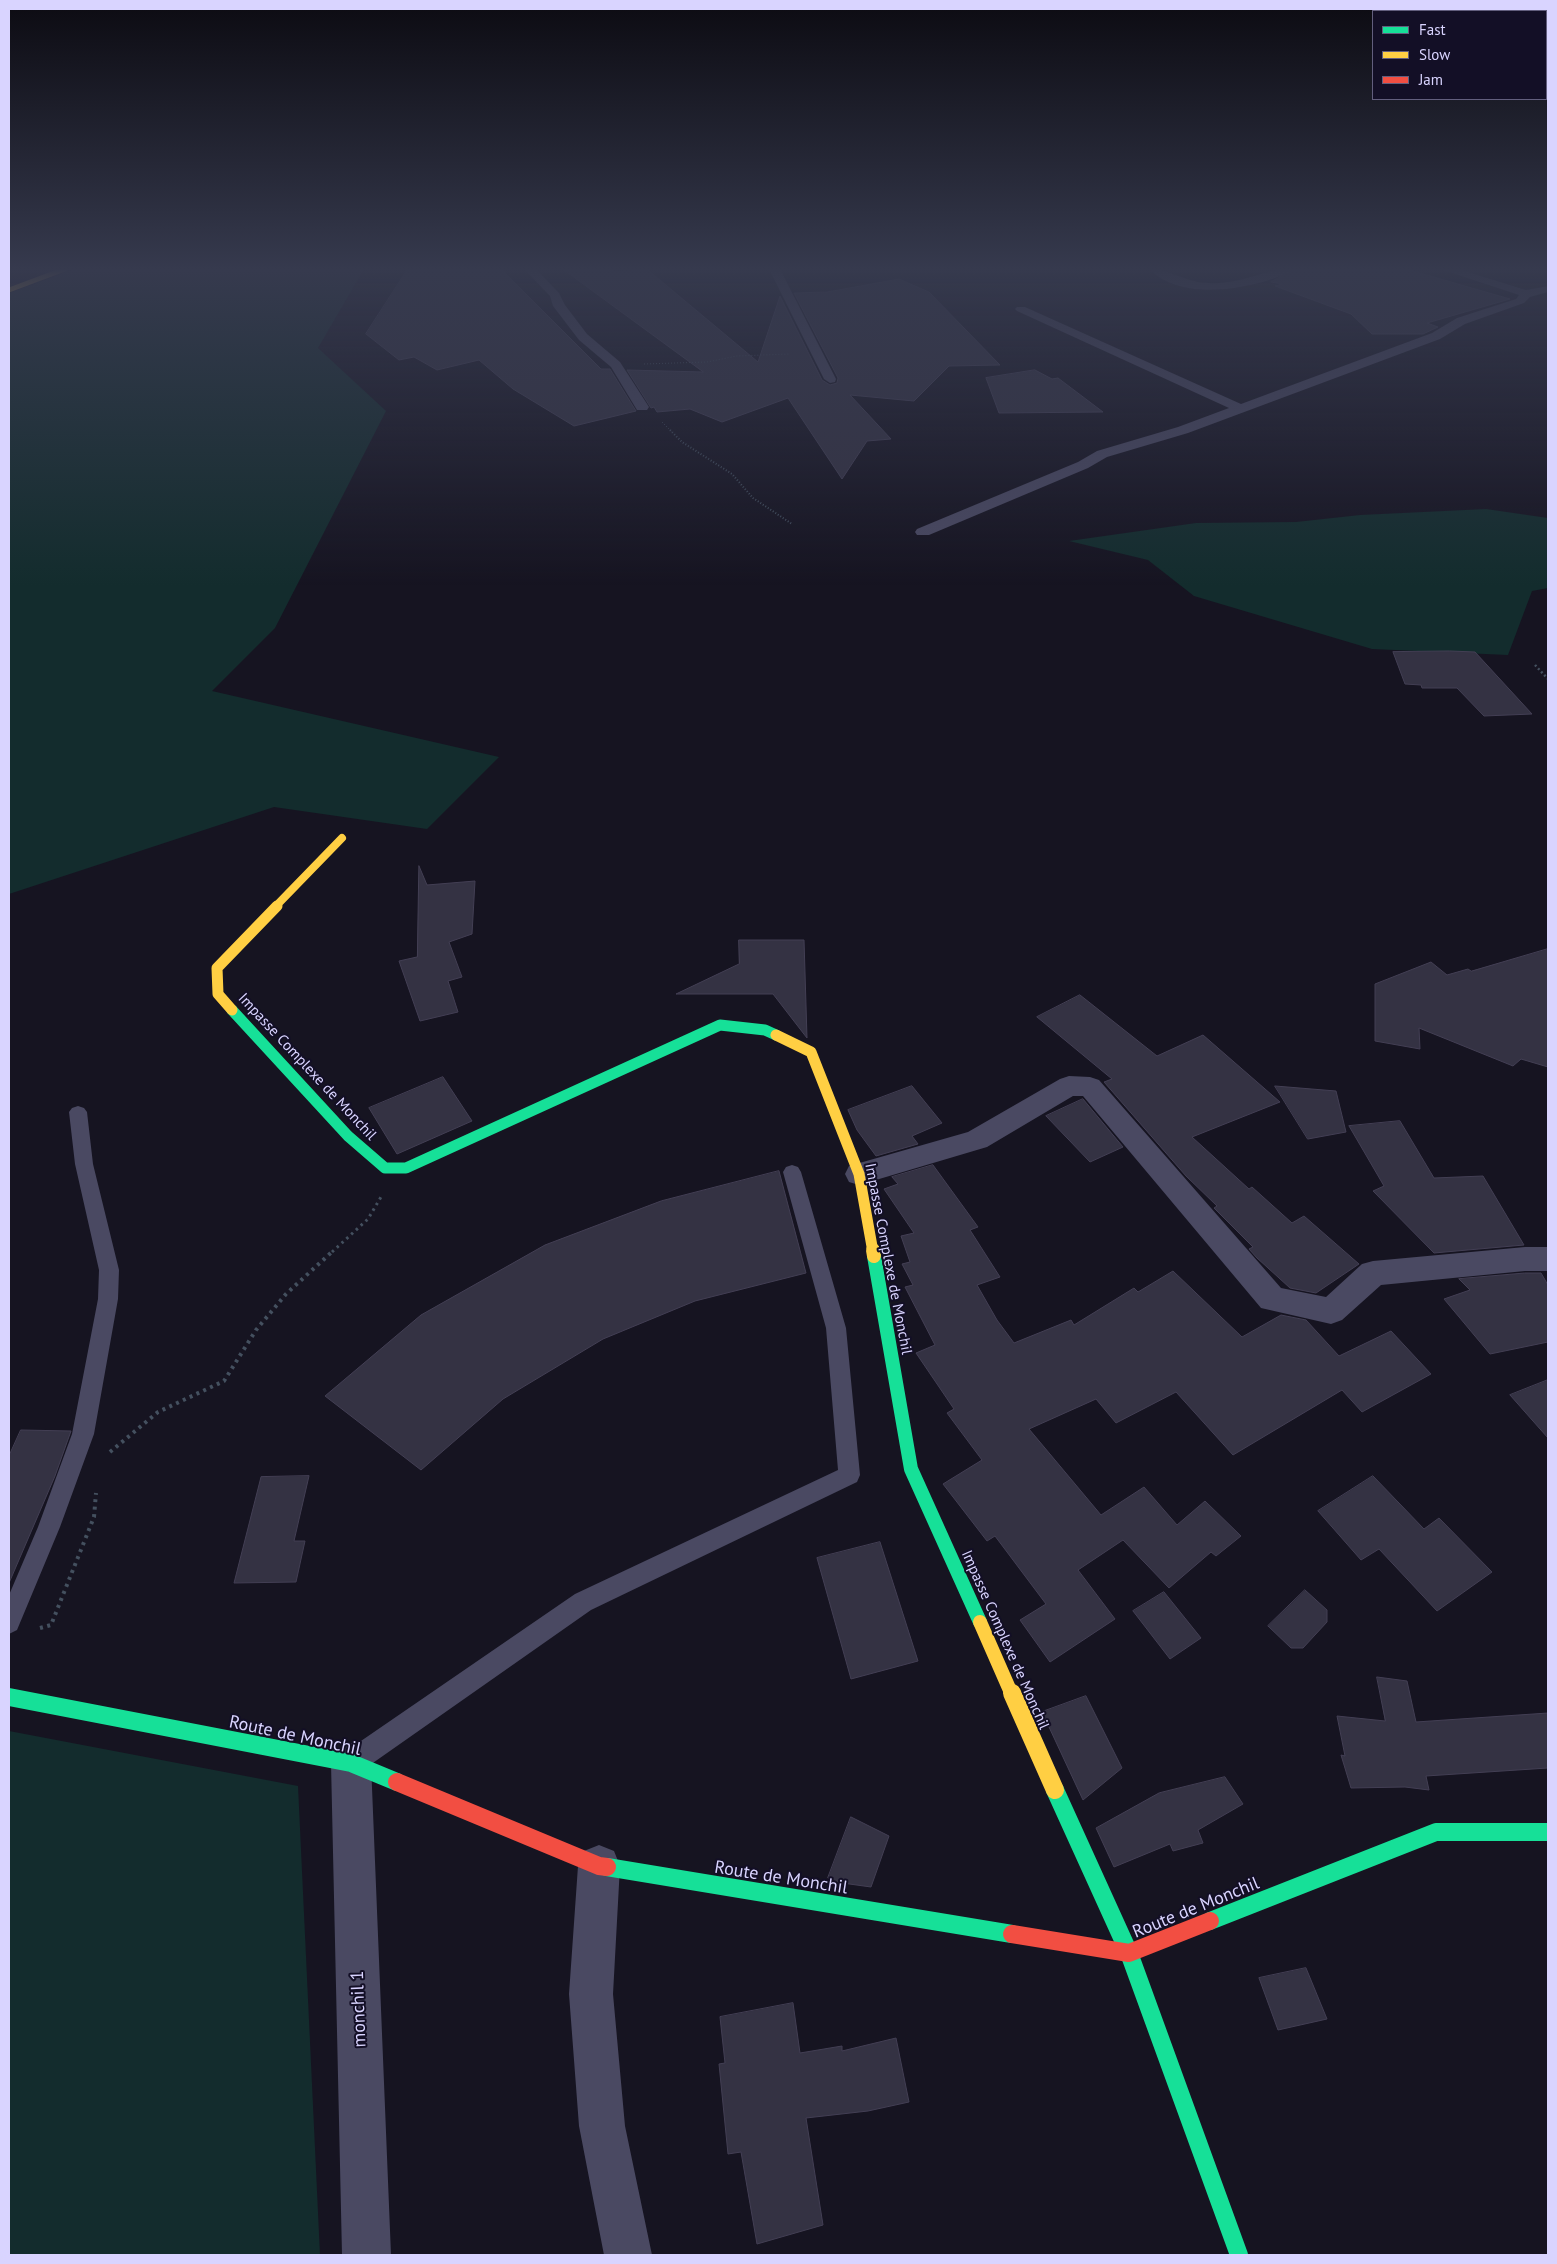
<!DOCTYPE html>
<style>
body{margin:0}
#map{position:relative;width:1557px;height:2264px;overflow:hidden;background:#161421;font-family:"PT Sans",sans-serif}
canvas{display:block}
.frame{position:absolute;inset:0;border:10px solid #d9d4ff;pointer-events:none}
.legend{position:absolute;left:1372px;top:10px;width:175px;height:90px;box-sizing:border-box;background:#130f26;border:1px solid #625e7d;margin:0;padding:6px 9px;list-style:none;font-size:15px;color:#d9d4ff}
.legend li{display:flex;align-items:center;gap:10px;height:25px}
.legend b{width:25px;border:1px solid #625e7d}
</style>
<div id="map">
<canvas width="1557" height="2264"></canvas>
<div class="frame"></div>
<ul class="legend">
<li><b style="height:6px;background:#16e098"></b>Fast</li>
<li><b style="height:6px;background:#ffcf43"></b>Slow</li>
<li><b style="height:6px;background:#f24e42"></b>Jam</li>
</ul>
</div>
<script>
const c = document.querySelector('canvas').getContext('2d');
c.lineJoin = 'round';
function paint(path, color) { c.fillStyle = color; c.fill(path, 'evenodd'); }
function trace(path, color, width, dash) { c.strokeStyle = color; c.lineWidth = width; c.lineCap = dash ? 'butt' : 'round'; c.setLineDash(dash || []); c.stroke(path); }
function write(font, color, halo, rows, align = 'center') {
  c.font = font + ' "PT Sans",sans-serif'; c.lineWidth = 4; c.setLineDash([]); c.textBaseline = 'middle'; c.strokeStyle = halo; c.fillStyle = color; for (const [text, x, y, turn = 0] of rows) {
    c.save(); c.translate(x, y); c.rotate((+turn || 0) * Math.PI / 180); c.textAlign = isNaN(turn) ? turn : align; if (halo) c.strokeText(text, 0, 0); c.fillText(text, 0, 0); c.restore();
  }
}
paint(new Path2D(`
 M75,269H364L318,348L386,411L275,628L212,691L499,757L427,829L274,807L9,894V293Z
 M1486,509L1548,518V588L1532,591L1508,655L1372,649L1194,596L1148,560L1069,541L1196,523L1296,522L1360,515Z
 M9,1731L298,1786L320,2255H9Z`), '#132c2d');
const building = new Path2D(`
 M408,269H501L601,369H610L636,411L574,426L513,389L479,360L437,370L414,357L399,360L366,334Z
 M563,269H612L615,272L648,270L758,362L780,296L822,380L830,385L837,383L838,378L794,293L827,292L899,279L929,292L1000,365L949,366L914,401L850,395L891,439L867,441L842,479L788,398L722,422L690,409L657,412L654,407L651,408L627,370L703,372Z
 M1295,269H1406L1510,299L1427,323L1438,327L1423,334H1372L1351,314L1275,286L1282,284L1271,282Z
 M1035,370L1052,379L1058,378L1103,412L999,413L986,378Z
 M1450,651L1475,652L1532,714L1484,716L1457,688H1422L1421,685L1405,684L1393,652Z
 M419,866L427,885L475,881L472,934L449,942L462,977L448,981L458,1012L420,1021L399,961L417,957Z
 M739,940H804L807,1038L773,994H676L739,964Z
 M1548,949V1067L1521,1059L1513,1066L1419,1028L1420,1049L1375,1041V984L1431,962L1447,975L1468,969L1471,971Z
 M1080,995L1157,1056L1203,1035L1280,1102L1192,1137L1249,1189L1252,1187L1292,1223L1304,1216L1359,1264L1316,1293L1290,1288L1257,1258L1249,1249L1253,1247L1214,1208L1217,1206L1186,1176L1104,1082L1112,1079L1037,1017Z
 M443,1077L472,1121L397,1154L369,1108Z
 M912,1086L942,1123L912,1136L918,1144L876,1156L857,1130L848,1110Z
 M1275,1086L1336,1091L1346,1132L1308,1139Z
 M1083,1099L1123,1147L1090,1162L1046,1116Z
 M1400,1121L1434,1178L1483,1176L1524,1245L1434,1253L1373,1191L1384,1186L1349,1126Z
 M933,1165L978,1227L970,1230L1000,1277L977,1285L997,1320L1014,1343L1071,1320L1074,1325L1134,1288L1138,1292L1173,1271L1242,1337L1281,1315L1306,1320L1339,1356L1391,1331L1431,1374L1362,1412L1342,1390L1233,1455L1176,1392L1116,1423L1096,1399L1029,1429L1101,1515L1144,1487L1177,1525L1205,1501L1241,1536L1216,1556L1211,1552L1169,1588L1123,1540L1078,1570L1115,1619L1050,1662L1020,1620L1046,1604L995,1536L987,1541L943,1484L982,1460L947,1413L954,1409L916,1353L935,1345L905,1287L913,1285L902,1264L910,1262L901,1236L914,1233L884,1189L898,1184L892,1177Z
 M779,1171L806,1273L695,1301L603,1339L503,1399L421,1470L325,1396L421,1315L545,1245L661,1201Z
 M1525,1273H1541L1548,1285V1342L1490,1354L1444,1299L1470,1290L1459,1279Z
 M1548,1380V1438L1510,1395Z
 M21,1430L71,1431L55,1476L9,1583V1456Z
 M309,1476L294,1541H305L296,1582L234,1583L261,1477Z
 M1373,1476L1424,1529L1439,1518L1492,1572L1437,1611L1379,1549L1361,1560L1318,1511Z
 M880,1542L918,1661L851,1679L817,1558Z
 M1305,1590L1327,1610V1622L1303,1648H1291L1268,1626Z
 M1164,1592L1201,1638L1170,1659L1133,1611Z
 M1377,1677L1407,1681L1416,1722L1548,1713V1768L1426,1776L1429,1790L1405,1787L1351,1788L1341,1755L1345,1756L1337,1716L1385,1721Z
 M1086,1696L1122,1768L1083,1800L1042,1712Z
 M1225,1777L1243,1804L1198,1830L1203,1843L1173,1851L1170,1844L1114,1867L1096,1828L1159,1793Z
 M851,1817L889,1836L871,1887L835,1882L828,1878Z
 M1306,1968L1327,2019L1278,2030L1259,1978Z
 M793,2003L800,2053L842,2046V2051L896,2038L909,2102L868,2111L806,2118L823,2225L757,2244L741,2152L728,2154L719,2064L725,2063L720,2017Z`);
paint(building, '#343243');
trace(building, '#433f54', 1);
trace(new Path2D(`
 M644,364L707,362L737,356L789,354
 M662,422L672,432`), '#44505f', 1, [1, 2]);
trace(new Path2D(`
 M670,430L682,442L732,474L753,498L792,524`), '#44505f', 2, [1, 2]);
trace(new Path2D(`
 M1535,665L1548,679`), '#44505f', 2.5, [2, 2.5]);
trace(new Path2D(`
 M332,1252L368,1219L381,1197`), '#44505f', 3, [2.5, 4]);
trace(new Path2D(`
 M110,1452L158,1412L224,1381L256,1330L286,1294L334,1250
 M40,1628L51,1625L94,1517L96,1493`), '#44505f', 4, [3, 4.5]);
paint(new Path2D(`
 M78,1106L84,1108L87,1112L93,1164L119,1270L118,1299L94,1434L60,1527L17,1630L9,1634V1595L38,1527L72,1434L98,1299L99,1270L75,1164L69,1112L72,1108Z
 M792,1165L798,1167L801,1172L846,1328L860,1475L857,1482L591,1610L360,1772L351,1776L342,1772L338,1763L342,1754L575,1594L838,1470L826,1328L783,1172L786,1167Z`), '#4a4962');
paint(new Path2D(`
 M524,269H536L559,293L565,305L587,334L620,362L649,407L647,410H637L611,367L579,340L553,306L550,296Z
 M769,269H780L836,379L835,382L830,383L824,379Z
 M1149,269C1170,269 1187,283 1209,283C1239,285 1264,269 1293,269C1288,274 1279,276 1272,279C1236,291 1179,299 1149,269Z
 M1440,269H1458L1526,290L1548,286V292L1530,297L1524,303L1465,324L1440,339L1188,433L1107,457L1088,468L929,535H917L915,532L917,529L1078,462L1097,451L1178,427L1229,408L1017,311L1015,309L1017,307H1025L1241,404L1432,333L1457,318L1516,299L1519,295Z
 M1069,1076L1090,1077L1099,1080L1281,1288L1326,1297L1362,1264L1373,1261L1525,1247H1548V1271H1525L1381,1285L1342,1320L1331,1324L1261,1308L1083,1096H1073L987,1147L859,1185L849,1182L845,1174L849,1166L968,1132L1060,1079Z
 M351,1743L365,1749L371,1763L391,2255H342L331,1763L337,1749Z
 M599,1845L614,1851L620,1866L613,1994L625,2126L652,2255H604L579,2126L569,1994L578,1866L584,1851Z`), '#4a4962');
trace(new Path2D(`
 M232,1010L348,1136L385,1168H406L720,1025L765,1030L776,1035`), '#16e098', 11);
trace(new Path2D(`
 M874,1256L911,1469L980,1622`), '#16e098', 14);
trace(new Path2D(`
 M9,1697L351,1763L397,1782
 M1055,1790L1129,1953L1239,2255
 M607,1867L1012,1934
 M1210,1921L1436,1832H1548`), '#16e098', 18);
trace(new Path2D(`
 M9,290L65,269`), '#ffcf43', 5);
trace(new Path2D(`
 M275,907L342,838`), '#ffcf43', 8);
trace(new Path2D(`
 M232,1010L218,994L217,968L277,906
 M776,1035L811,1052L859,1174L873,1252`), '#ffcf43', 11);
trace(new Path2D(`
 M873,1250L874,1256
 M980,1622L1012,1695`), '#ffcf43', 14);
trace(new Path2D(`
 M1012,1693L1055,1790`), '#ffcf43', 18);
trace(new Path2D(`
 M397,1782L599,1866L607,1867
 M1012,1934L1129,1953L1210,1921`), '#f24e42', 18);
const sky = c.createLinearGradient(0, 0, 0, 586);
sky.addColorStop(0, '#0c0b12');
sky.addColorStop(0.46, '#363a4e');
sky.addColorStop(1, '#363a4e00');
c.fillStyle = sky;
c.fillRect(0, 0, 1557, 586);
write('15px', '#d9d4ff', '#130f26', [
 ["Impasse Complexe de Monchil",307,1067,47],
 ["Impasse Complexe de Monchil",888,1259,79],
 ["Impasse Complexe de Monchil",1005,1640,66]
]);
write('18px', '#d9d4ff', '#130f26', [
 ["Route de Monchil",295,1736,12],
 ["Route de Monchil",781,1878,9],
 ["Route de Monchil",1196,1908,-22],
 ["monchil 1",359,2009,-92]
]);
</script>
